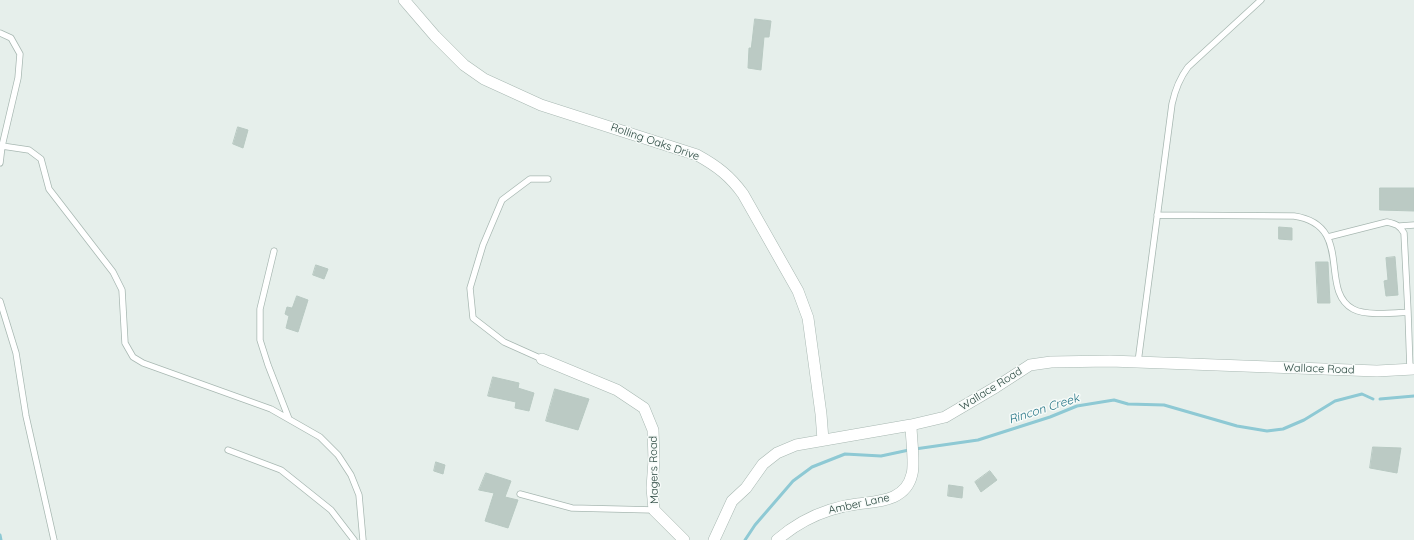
<!DOCTYPE html>
<style>
body{margin:0}
canvas{display:block;background:#e6efeb}
</style>
<canvas width="1414" height="540"></canvas>
<script>
const c = document.querySelector('canvas').getContext('2d');
c.lineJoin = 'round';
function trace(path, color, width, dash) { c.strokeStyle = color; c.lineWidth = width; c.lineCap = dash ? 'butt' : 'round'; c.setLineDash(dash || []); c.stroke(path); }
function paint(path, color) { c.fillStyle = color; c.fill(path, 'evenodd'); }
function write(font, color, halo, rows, align = 'center') {
  c.font = font + ' Quicksand,sans-serif'; c.lineWidth = 3; c.setLineDash([]); c.textBaseline = 'middle'; c.strokeStyle = halo; c.fillStyle = color; for (const [text, x, y, turn = 0] of rows) {
    c.save(); c.translate(x, y); c.rotate((+turn || 0) * Math.PI / 180); c.textAlign = isNaN(turn) ? turn : align; if (halo) c.strokeText(text, 0, 0); c.fillText(text, 0, 0); c.restore();
  }
}
trace(new Path2D(`
 M1380,399L1414,396
 M915,449L978,440L1050,417L1077,406L1114,400L1128,404L1164,405L1237,426L1267,431L1283,429L1304,420L1335,401L1362,394L1373,399
 M0,535L1,540
 M745,540L755,525L793,481L812,467L845,454L881,456L909,450`), '#8ec9d4', 3);
const building = new Path2D(`
 M755,19L771,21L769,37H764L761,70L748,68L749,48H751Z
 M238,127L248,130L243,148L233,144Z
 M1380,188H1414V211L1380,210Z
 M1279,227L1292,228V240L1279,239Z
 M1395,257L1398,295L1386,296L1384,281L1388,280L1386,258Z
 M1316,262H1328L1330,303H1318Z
 M316,265L328,269L324,279L313,275Z
 M297,296L308,300L298,332L286,328L289,316L285,314L287,307L292,308Z
 M493,377L519,383L518,388L534,393L529,411L515,408L516,402L488,396Z
 M555,389L589,399L578,430L546,421Z
 M1373,447L1401,448L1397,473L1370,468Z
 M436,462L445,465L443,474L434,471Z
 M990,471L997,480L981,492L975,482Z
 M486,473L511,481L505,497L518,500L508,528L485,521L494,493L479,490Z
 M949,485L963,487L962,498L948,496Z`);
paint(building, '#bbcac4');
trace(building, '#b8c9c2', 1);
const lane = new Path2D(`
 M0,33L11,38L20,54L18,78L2,146L29,150L41,159L49,189L113,272L122,290L125,343L133,357L143,363L271,409L320,437L338,455L351,475L359,495L363,540
 M0,145L2,146L0,163
 M1157,215L1294,216C1355,225 1318,290 1353,309C1366,316 1393,313 1408,312L1404,233C1399,225 1396,224 1387,222L1328,237
 M1400,226L1414,225
 M274,251L260,309V340L268,365L289,419
 M0,301L16,353L26,416L54,540
 M1408,312L1410,369
 M542,359L504,342L473,318L470,288L483,245L502,200L530,179H548
 M1138,362L1172,104C1175,90 1179,79 1188,67L1261,0
 M228,450L281,470L331,510L354,540
 M520,494L572,508L654,510`);
const street = new Path2D(`
 M404,0L435,36L464,65L484,79L541,105L697,155C717,166 730,176 743,194L798,291L808,318L821,414L823,440
 M542,359L617,390L644,408L653,430L654,460L652,488L654,510L684,540
 M714,540L732,501L746,488L763,464L777,453L796,445L911,425L945,417L996,387L1030,365L1051,362L1110,361L1377,371L1414,369
 M777,540C792,527 811,516 830,510C839,507 848,505 857,504C879,501 906,501 912,474C915,464 911,437 911,425`);
trace(lane, '#a8b8b2', 7);
trace(street, '#a8b8b2', 12);
trace(lane, '#fff', 5.5);
trace(street, '#fff', 11);
write('11px', '#24423a', '#f7fbf9', [
 ["Rolling Oaks Drive",655,142,19],
 ["Wallace Road",1319,369,2],
 ["Wallace Road",991,389,-32],
 ["Magers Road",654,470,-91],
 ["Amber Lane",859,504,-12]
]);
write('italic 12px', '#1c6f80', '#f7fbf9', [
 ["Rincon Creek",1044,409,-18]
]);
</script>
